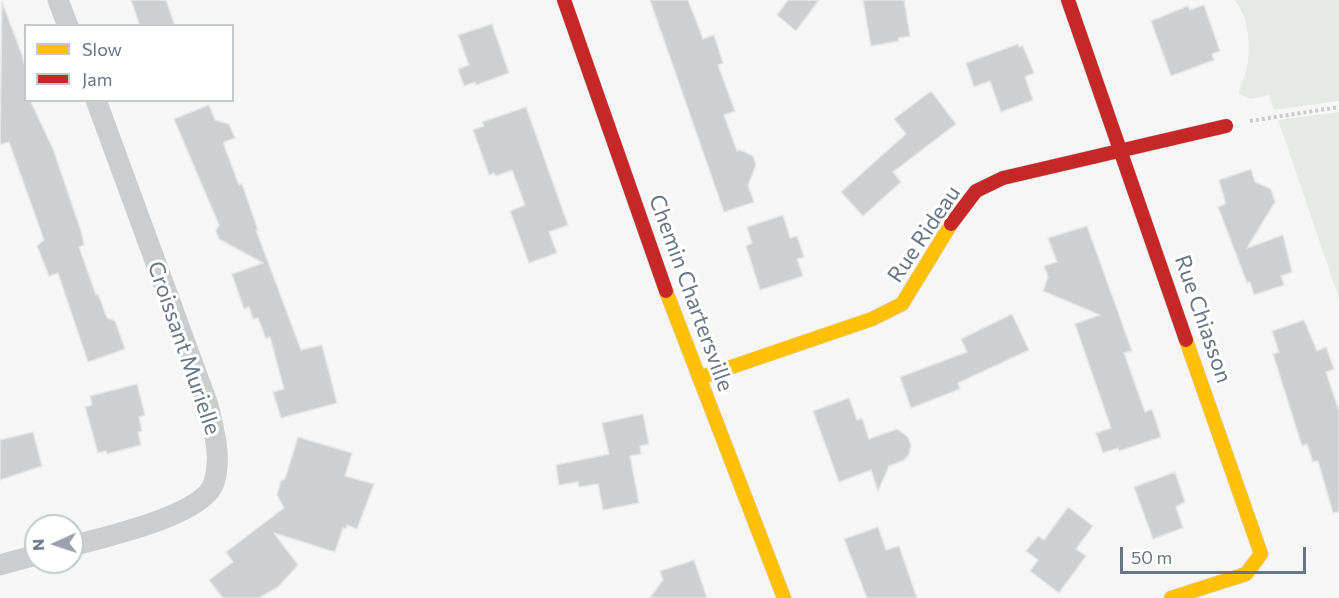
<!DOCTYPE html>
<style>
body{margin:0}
#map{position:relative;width:1339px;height:598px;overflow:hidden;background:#f6f6f6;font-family:Commissioner,sans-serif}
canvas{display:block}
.legend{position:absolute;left:24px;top:24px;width:210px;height:78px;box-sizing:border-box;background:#fff;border:2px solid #c2c8ce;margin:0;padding:8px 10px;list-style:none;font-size:18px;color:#677585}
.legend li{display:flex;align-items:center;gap:12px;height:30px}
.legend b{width:30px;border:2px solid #c2c8ce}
.north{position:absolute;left:24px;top:514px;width:60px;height:60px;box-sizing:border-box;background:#fff;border:2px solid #c2c8ce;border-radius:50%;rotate:267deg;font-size:16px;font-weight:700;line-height:24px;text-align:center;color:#677585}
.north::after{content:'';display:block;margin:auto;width:21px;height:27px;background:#99a2ad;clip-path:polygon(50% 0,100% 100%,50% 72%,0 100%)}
.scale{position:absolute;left:1120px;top:547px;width:186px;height:27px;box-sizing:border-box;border:3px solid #677585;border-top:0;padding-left:8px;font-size:18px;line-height:21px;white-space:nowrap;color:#677585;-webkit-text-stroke:4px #fff;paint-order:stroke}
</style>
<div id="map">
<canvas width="1339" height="598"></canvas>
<ul class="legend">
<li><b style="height:8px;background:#ffc107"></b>Slow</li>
<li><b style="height:8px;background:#c62828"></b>Jam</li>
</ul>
<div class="north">N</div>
<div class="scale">50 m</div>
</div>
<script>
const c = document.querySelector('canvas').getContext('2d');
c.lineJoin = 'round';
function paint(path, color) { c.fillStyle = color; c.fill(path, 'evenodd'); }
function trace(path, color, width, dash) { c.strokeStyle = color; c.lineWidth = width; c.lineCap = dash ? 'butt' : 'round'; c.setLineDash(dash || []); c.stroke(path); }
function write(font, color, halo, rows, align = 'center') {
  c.font = font + ' Commissioner,sans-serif'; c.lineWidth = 6; c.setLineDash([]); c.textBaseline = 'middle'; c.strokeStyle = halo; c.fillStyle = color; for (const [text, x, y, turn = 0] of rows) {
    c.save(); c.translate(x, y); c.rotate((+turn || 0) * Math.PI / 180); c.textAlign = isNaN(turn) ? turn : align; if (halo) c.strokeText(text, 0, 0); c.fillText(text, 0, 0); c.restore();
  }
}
paint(new Path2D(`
 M1234,0H1339V101L1274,110L1269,95L1250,99L1239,94C1239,85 1244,79 1246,71C1252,51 1249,15 1234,0Z
 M1339,112V298L1278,120Z`), '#e6e9e4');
const building = new Path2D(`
 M131,0H166L175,26H140Z
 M650,0H688L703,39L714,35L723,63L718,65L735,111L724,115L737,151L740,150L753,156L756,165L748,185L754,202L724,212Z
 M788,0H819L796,31L777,15Z
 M863,0H904L910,36L898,38L899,41L871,46Z
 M2,2L22,55L26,70V100H30L53,149L81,231L84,245L79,247L96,295L98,294L107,318L115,321L125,349L88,362L58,273L49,276L37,246L44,240L9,142L0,145Z
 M1204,5L1220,51L1212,54L1214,60L1171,76L1151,21L1188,6L1190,10Z
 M492,24L509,73L476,85L475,82L464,86L458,69L469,65L458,35Z
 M1018,44L1019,47L1023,46L1034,73L1025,77L1033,100L1001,112L990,81L974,87L966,63Z
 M931,91L956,124L893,172L901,182L863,216L841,192L906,134L894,119Z
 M209,105L215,120L229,124L235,138L224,142V145L239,185L242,184L258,230H256L301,350L322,345L337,403L281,418L273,392L284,389L270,337L266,339L258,318L253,319L249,307L244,309L232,274L263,263L219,239L216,231L219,225L174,119Z
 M526,107L568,225L549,232L557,253L529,263L510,211L525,205L512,170L496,176L494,173L489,175L473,130L484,126L482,122Z
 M1251,169L1255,182L1271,189L1275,202L1247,248L1283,235L1292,272L1281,276L1284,285L1254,295L1250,282L1247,283L1218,207L1225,204V201L1219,180Z
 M783,215L790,238L797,236L804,257L797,259L803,276L760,290L746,246L752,243L747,227Z
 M1087,226L1132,351L1124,353L1145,412L1152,409L1161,437L1119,451L1118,448L1103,453L1096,433L1111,428L1075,324L1100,315L1043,291L1048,277L1044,266L1057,262L1048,238Z
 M1012,314L1029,350L958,383L960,389L911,408L900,377L967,352L961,339Z
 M1304,320L1317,351L1326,347L1334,369L1326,372L1339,411V512L1333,513L1318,461L1313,462L1307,444L1302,446L1273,354L1279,352L1272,331Z
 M137,384L145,415L139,417L142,431L138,432L141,445L107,454L106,451L98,453L85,407L92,405L90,396Z
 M849,398L857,420L862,418L869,439L897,429L908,437L911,445L909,454L904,460L889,466L878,491L871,470L839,482L813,411Z
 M643,414L649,444L640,446L641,454L630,456L639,503L603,510L598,484L579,487L578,482L559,485L556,465L609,454L602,423Z
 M33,432L42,466L0,480V440Z
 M298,437L352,453L345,476L374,484L357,529L347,525L346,529L343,528L335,552L274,533L298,565L278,587L259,598H223L209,580L233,562L226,552L284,508L277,495L281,481L285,479Z
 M1175,472L1185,502L1176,507L1183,528L1153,539L1134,487Z
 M1068,507L1093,526L1076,549L1086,556L1059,593L1030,571L1038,560L1026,551L1038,536L1044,540Z
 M878,527L886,550L899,546L917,598H867L844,539Z
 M694,560L707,598H650L663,580L660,571Z`);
paint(building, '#cdcfd0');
trace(building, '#e6e6e6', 1.5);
const slow = new Path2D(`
 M666,291L784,598
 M699,378L872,319L902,304L951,224
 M1171,598L1246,574L1261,554L1186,340`);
const jam = new Path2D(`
 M564,0L666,291
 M1068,0L1186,340
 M951,224L976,191L1003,178L1226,126`);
trace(slow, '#d2d3d4', 15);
trace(jam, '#d2d3d4', 15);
trace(new Path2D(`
 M1250,121L1339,107`), '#cacbcc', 4, [3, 3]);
trace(new Path2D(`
 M58,0L68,26
 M72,546C103,537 203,516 214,483C222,456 214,432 208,405L96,100
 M0,565L36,555`), '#cccdcf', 21);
trace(slow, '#ffc107', 14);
trace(jam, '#c62828', 14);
write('22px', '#677585', '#fff', [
 ["Rue Rideau",924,234,-56],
 ["Chemin Chartersville",691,293,70],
 ["Rue Chiasson",1203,319,71],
 ["Croissant Murielle",184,348,71]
]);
</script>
